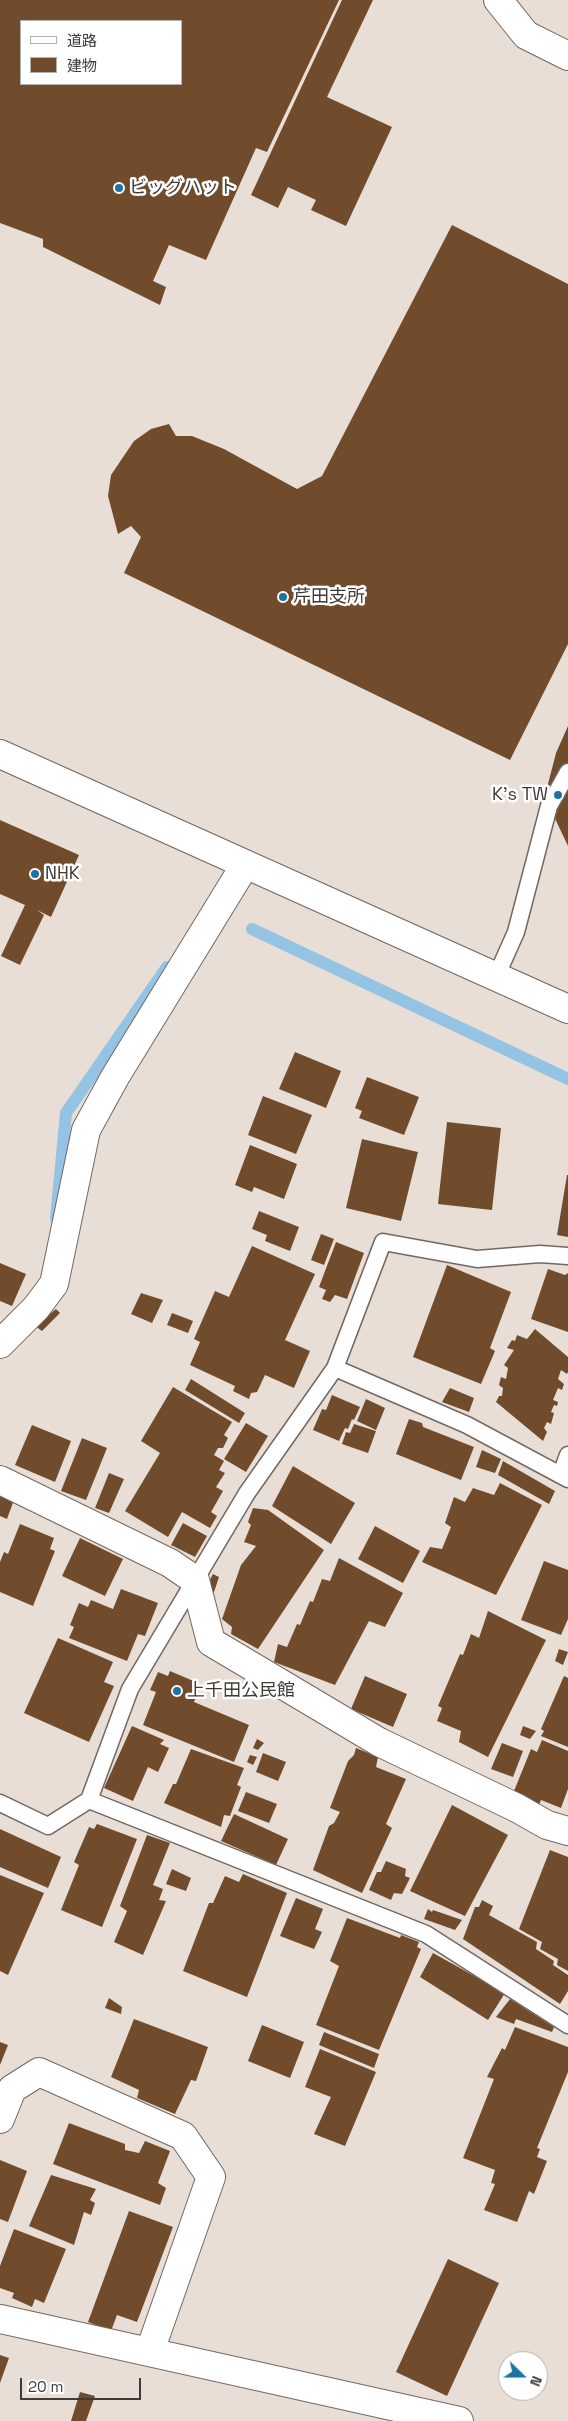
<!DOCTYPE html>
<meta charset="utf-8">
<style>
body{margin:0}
#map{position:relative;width:568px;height:2421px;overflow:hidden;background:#e9ded6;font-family:"Space Grotesk","Noto Sans JP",sans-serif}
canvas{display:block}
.legend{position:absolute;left:20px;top:20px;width:162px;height:65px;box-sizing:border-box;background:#fff;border:1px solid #b2b1af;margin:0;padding:6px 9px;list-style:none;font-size:15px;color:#3f3b37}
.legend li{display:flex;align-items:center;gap:10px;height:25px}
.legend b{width:25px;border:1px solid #b2b1af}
.north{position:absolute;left:498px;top:2351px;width:50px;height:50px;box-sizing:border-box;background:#fff;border:1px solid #b2b1af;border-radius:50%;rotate:112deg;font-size:14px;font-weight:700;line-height:20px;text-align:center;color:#3f3b37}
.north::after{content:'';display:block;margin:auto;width:18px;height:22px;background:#1c72a2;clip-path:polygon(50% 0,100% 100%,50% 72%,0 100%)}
.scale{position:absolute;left:20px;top:2378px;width:121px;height:22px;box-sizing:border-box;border:2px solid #3f3b37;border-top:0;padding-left:6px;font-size:15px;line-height:18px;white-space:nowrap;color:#3f3b37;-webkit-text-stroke:4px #fff;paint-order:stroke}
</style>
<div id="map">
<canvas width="568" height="2421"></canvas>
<ul class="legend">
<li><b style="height:6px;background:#fff"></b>道路</li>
<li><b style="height:14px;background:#714c2c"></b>建物</li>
</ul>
<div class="north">N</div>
<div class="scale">20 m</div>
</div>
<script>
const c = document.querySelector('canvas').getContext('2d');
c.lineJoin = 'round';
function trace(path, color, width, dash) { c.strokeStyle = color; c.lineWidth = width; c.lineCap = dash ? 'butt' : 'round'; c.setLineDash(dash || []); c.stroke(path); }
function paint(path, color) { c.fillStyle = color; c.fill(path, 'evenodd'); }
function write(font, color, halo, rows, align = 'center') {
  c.font = font + ' "Space Grotesk","Noto Sans JP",sans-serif'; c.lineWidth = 5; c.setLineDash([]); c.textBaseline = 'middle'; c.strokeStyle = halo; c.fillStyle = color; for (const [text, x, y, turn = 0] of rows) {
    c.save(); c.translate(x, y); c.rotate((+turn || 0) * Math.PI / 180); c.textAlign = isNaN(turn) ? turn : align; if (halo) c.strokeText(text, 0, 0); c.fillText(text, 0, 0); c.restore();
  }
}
trace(new Path2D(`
 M252,929L568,1079
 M56,1218L66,1113L167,967`), '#94c3e4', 12);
paint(new Path2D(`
 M0,0H339L267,152L256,148L206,260L169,245L153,281L166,287L160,305L43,247V239L0,223ZM21,21H181V84H21Z
 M342,0H373L327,97L392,127L346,226L311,210L316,200L288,187L278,208L251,195Z
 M452,225L568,284V644L510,760L124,573L141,537L131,526L118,534L108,496L111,475L134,441L151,429L169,424L176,436H192L224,449L297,489L322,476Z
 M568,726V846L549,806L548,784L556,753Z
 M0,820L79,855L51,917L37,910L44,915L20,965L1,956L25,905L0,894Z
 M295,1052L341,1071L326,1108L279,1089Z
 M367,1077L419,1097L404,1135L359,1118L362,1111L355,1108Z
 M263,1096L312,1115L296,1154L248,1135Z
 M447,1122L501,1128L492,1210L438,1204Z
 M362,1139L418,1152L401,1221L346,1208Z
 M250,1145L297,1164L284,1199L254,1187L252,1192L235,1185Z
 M567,1175H568V1237L557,1235Z
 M259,1211L299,1227L290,1251L265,1241L267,1235L252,1229Z
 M321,1234L334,1239L324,1265L311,1260Z
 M336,1242L364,1253L347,1299L335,1295L330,1302L322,1299L326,1290L319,1287Z
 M252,1246L315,1274L285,1340L310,1351L294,1388L265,1375L257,1392L251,1393L249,1399L233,1391L235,1386L190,1365L200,1342L194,1339L215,1291L229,1297Z
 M0,1263L26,1274L12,1306L0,1301Z
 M447,1265L511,1292L490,1348L495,1351L481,1384L413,1357Z
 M548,1269L565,1275L568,1273V1332L531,1319Z
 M141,1293L163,1300L152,1323L131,1314Z
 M56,1309L60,1313L42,1331L35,1326Z
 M172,1313L193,1321L188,1333L167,1325Z
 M535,1329L568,1357V1372L567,1374L561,1370L558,1379L564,1384L562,1390L558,1388L553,1400L558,1402L557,1406L554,1405L551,1412L554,1413L551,1424L547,1422L544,1428L547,1432L543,1441L496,1402L499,1396H502L503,1388L499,1385L501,1377L506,1379L508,1368L504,1365L514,1350L507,1348L512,1340L515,1341L517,1335L527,1339Z
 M191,1379L245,1413L239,1423L185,1390Z
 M173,1387L232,1422L224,1435L228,1438L223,1448H218L214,1455L224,1461L219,1470L225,1473L216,1487L223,1491L211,1512L217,1516L210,1528L182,1512L168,1537L125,1511L160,1453L141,1441Z
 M450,1388L474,1398L469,1412L442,1402Z
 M332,1395L360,1407L354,1420L352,1419L348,1429L345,1428L339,1441L313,1430L322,1409L326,1410Z
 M366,1399L385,1408L376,1430L357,1421Z
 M409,1419L422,1423L423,1427L474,1447L461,1480L396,1454Z
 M246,1423L268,1436L246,1472L224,1459Z
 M354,1424L376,1431L368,1453L342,1444L346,1432L350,1433Z
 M32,1425L71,1441L55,1482L15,1465Z
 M82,1438L107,1448L86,1500L61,1491Z
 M482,1450L501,1459L495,1473L476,1467Z
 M503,1461L555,1491L549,1504L498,1475Z
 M293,1466L355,1503L331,1544L272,1506Z
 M109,1473L124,1479L109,1513L95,1508Z
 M500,1483L542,1505L496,1595L422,1562L430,1547L442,1549L451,1527L445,1523L454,1497L465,1502L473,1488L494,1495Z
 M0,1494L14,1500L7,1519L0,1516Z
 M253,1508L268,1510L324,1550L258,1649L231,1634L232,1627L222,1619L241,1565L256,1546L244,1542L251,1525L248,1522Z
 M183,1523L207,1536L195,1557L171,1545Z
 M20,1524L54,1538L50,1549L55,1551L33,1606L0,1592V1562L4,1552L8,1554Z
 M375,1526L420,1551L403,1583L358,1559Z
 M80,1538L123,1559L105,1596L62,1576Z
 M339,1558L403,1593L385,1627L369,1621L335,1685L274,1662L278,1644L287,1647L297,1624L300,1625L310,1601L313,1602L322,1579L330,1581Z
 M544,1561L568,1570V1619L561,1635L521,1620Z
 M213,1574L219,1577L213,1595L204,1591Z
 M121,1589L158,1603L145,1636L138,1634L127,1661L69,1638L74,1627L70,1625L79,1603L88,1607L91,1600L113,1609Z
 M488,1611L546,1640L488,1757L459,1742L461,1731L437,1721L442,1708L438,1706L460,1654L463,1655L471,1634L479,1638Z
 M58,1638L113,1662L104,1682L114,1686L89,1742L24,1713Z
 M559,1649L568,1652L563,1665L555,1661Z
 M170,1671L198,1683L196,1687L199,1689L194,1702L249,1725L234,1762L143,1725L156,1692L150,1690L158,1672L168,1676Z
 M365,1676L407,1694L393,1727L351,1709Z
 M564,1676L568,1678V1747L541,1736L544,1731L541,1729Z
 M132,1726L164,1740L160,1744L169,1748L158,1772L148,1767L133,1801L104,1788Z
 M523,1726L536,1731L530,1739L520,1735Z
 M257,1739L264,1743L258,1750L253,1748Z
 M542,1740L568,1751V1789L561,1808L541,1800L539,1805L512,1796L531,1749L537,1752Z
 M502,1743L523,1751L513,1777L491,1769Z
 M356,1748L378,1757L376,1767L406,1779L386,1824L392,1828L362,1893L313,1870L329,1826L334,1823L340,1812L330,1808L348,1761L354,1755Z
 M191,1749L244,1768L237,1785L241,1787L230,1816L224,1815L221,1827L164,1803L173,1784H176Z
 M263,1753L286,1762L278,1781L256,1772Z
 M250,1755L257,1757L253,1765L247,1762Z
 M246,1792L277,1804L269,1823L238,1811Z
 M452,1805L508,1835L465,1916L410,1891Z
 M234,1814L288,1839L276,1865L221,1841Z
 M97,1824L137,1839L102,1927L61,1910L79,1865L74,1862L89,1827L94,1829Z
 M0,1829L61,1857L48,1888L0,1867Z
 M147,1835L170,1843L153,1885L163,1889L159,1900L166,1901L143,1955L114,1942L127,1911L120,1906Z
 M550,1850L568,1857V1971L557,1965L558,1959L540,1949L542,1942L519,1929Z
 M386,1861L406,1869L405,1876L410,1878L402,1894L394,1893L391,1900L369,1890L377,1872H381Z
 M172,1869L191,1878L186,1891L166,1884Z
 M243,1874L287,1893L247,1997L183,1971L209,1903H213L225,1876L239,1882Z
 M0,1875L44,1893L8,1975L0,1971Z
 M296,1898L323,1909L315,1929L322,1932L314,1949L280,1936Z
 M482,1900L493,1906L489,1915L537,1942L536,1949L554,1961L553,1965L568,1975V1991L560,2004L463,1939L475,1907H479Z
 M428,1909L432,1912L433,1910L462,1920L455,1930L424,1919Z
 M347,1918L400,1938L401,1935L419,1942L417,1947L421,1949L379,2050L316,2025L339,1966L330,1961Z
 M433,1953L505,1993L488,2020L420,1977Z
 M109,1998L122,2007L121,2014L105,2008Z
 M510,1999L554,2027L552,2032L516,2019L514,2024L496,2017Z
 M134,2019L208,2047L196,2081L191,2080L175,2114L137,2098L139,2090L111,2077Z
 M262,2025L304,2042L290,2078L248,2061Z
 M515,2027L568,2047V2072L537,2148L540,2149L537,2157L547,2161L534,2194L529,2191L517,2222L484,2210L495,2184L491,2183L495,2170L463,2158L494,2079L487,2077L502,2048L505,2050Z
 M324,2032L379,2054L374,2068L319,2045Z
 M0,2042L8,2045L0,2065Z
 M320,2049L376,2072L345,2146L314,2134L331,2097L305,2087Z
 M69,2123L125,2144V2150L139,2153L145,2141L170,2151L158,2183L166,2188L160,2205L53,2164Z
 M0,2160L27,2171L8,2222L0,2219Z
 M51,2175L96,2189L90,2200L95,2203L91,2215L84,2212L74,2245L29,2226Z
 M129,2211L173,2227L137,2322L117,2315L111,2331L88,2322Z
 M14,2229L66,2249L44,2303L35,2299L32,2307L12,2298L14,2293L0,2288V2266Z
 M448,2259L499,2283L447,2396L396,2372Z
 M0,2355L9,2358L0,2383Z
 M80,2392L95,2396L86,2421H71Z`), '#714c2c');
const service = new Path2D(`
 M496,977L516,932L549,806L568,772
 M335,1368L467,1425L568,1479
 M561,1474L568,1455
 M89,1800L426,1934L568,2025
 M0,1803L48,1826L89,1800L130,1689L247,1493L335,1368L383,1242L477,1259L540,1254L568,1256`);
const minor = new Path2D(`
 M0,1344L36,1308L54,1284L86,1130L115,1077L245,865
 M0,1480L170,1563L195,1580L211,1642L379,1742L517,1808L547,1825L568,1831
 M0,2119L12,2089L39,2072L183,2136L211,2177L150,2351
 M0,2319L459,2421`);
const tertiary = new Path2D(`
 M498,0L526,35L568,56
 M0,754L568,1009`);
trace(service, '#726861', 19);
trace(minor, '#726861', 30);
trace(tertiary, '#726861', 30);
trace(service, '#fff', 16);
trace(minor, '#fff', 28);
trace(tertiary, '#fff', 28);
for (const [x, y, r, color] of [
 [119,188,5,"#1c72a2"],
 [283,597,5,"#1c72a2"],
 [558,795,5,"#1c72a2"],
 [35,874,5,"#1c72a2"],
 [177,1691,5,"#1c72a2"]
]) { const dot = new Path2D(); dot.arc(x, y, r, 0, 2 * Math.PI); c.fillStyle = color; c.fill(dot); trace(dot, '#fff', 2); }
write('18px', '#3f3b37', '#fff', [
 ["ビッグハット",129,188],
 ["芹田支所",293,597],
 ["K's TW",548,795,"right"],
 ["NHK",45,874],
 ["上千田公民館",187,1691]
], 'left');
</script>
